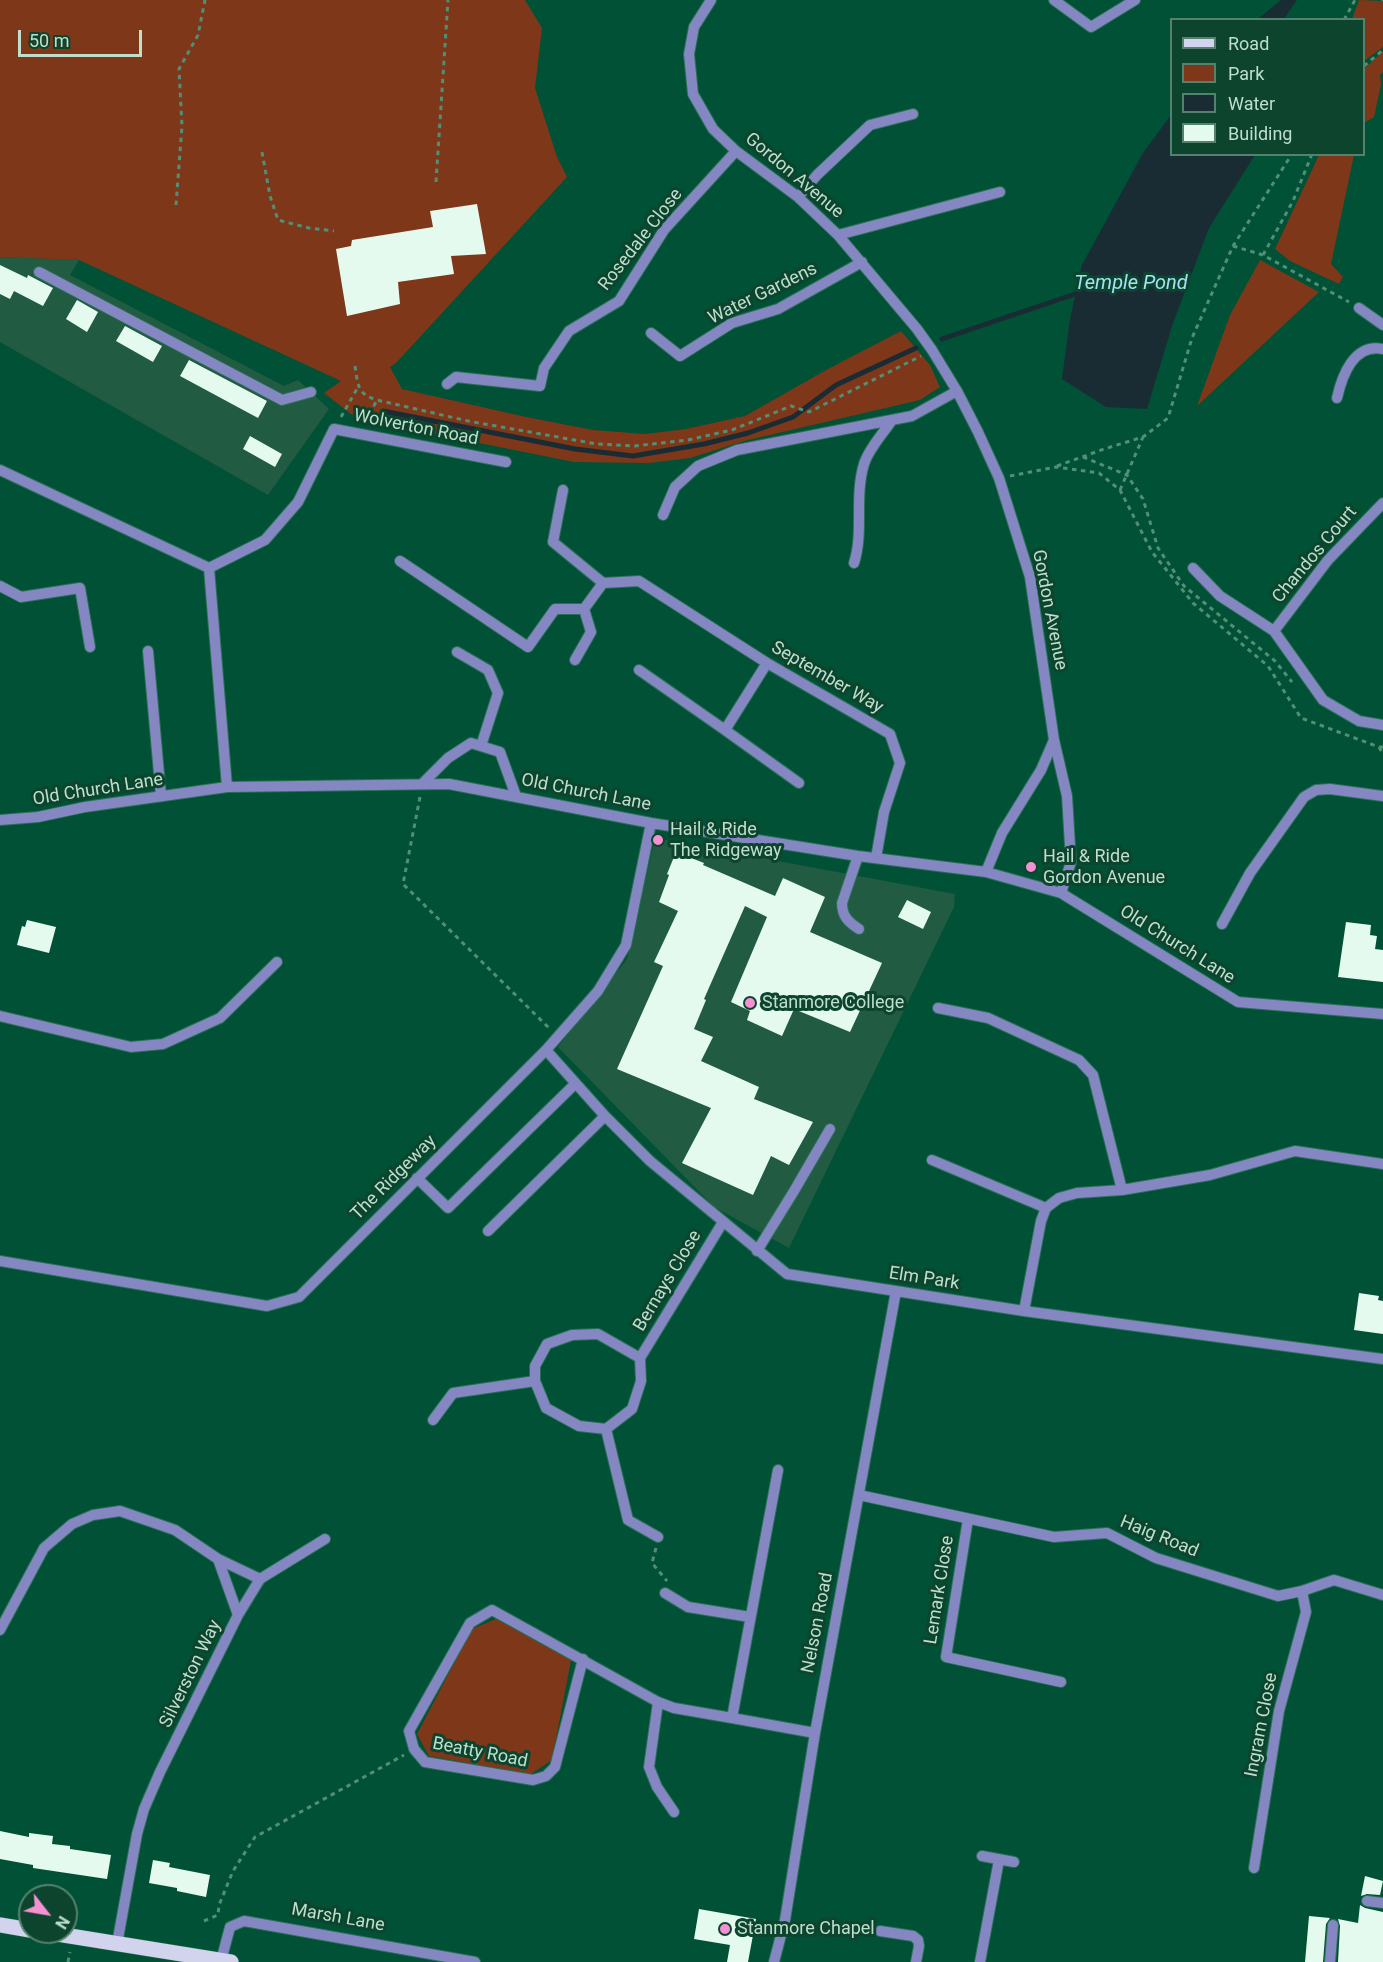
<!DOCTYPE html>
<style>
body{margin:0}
#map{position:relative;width:1383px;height:1962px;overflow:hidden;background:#005135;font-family:Roboto,sans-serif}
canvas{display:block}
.legend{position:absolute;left:1170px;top:18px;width:195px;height:138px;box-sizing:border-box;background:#0d442e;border:2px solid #54826e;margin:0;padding:8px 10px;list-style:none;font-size:18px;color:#bedfcd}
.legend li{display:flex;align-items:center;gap:12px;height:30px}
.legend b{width:30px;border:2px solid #54826e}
.north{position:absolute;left:18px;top:1884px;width:60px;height:60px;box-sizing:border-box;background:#0d442e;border:2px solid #54826e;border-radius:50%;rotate:121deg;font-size:16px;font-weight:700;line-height:24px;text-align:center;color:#bedfcd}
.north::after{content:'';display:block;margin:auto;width:21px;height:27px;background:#f591d2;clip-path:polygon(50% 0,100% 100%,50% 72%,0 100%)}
.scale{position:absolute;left:18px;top:30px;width:124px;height:27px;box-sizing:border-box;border:3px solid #bedfcd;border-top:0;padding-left:8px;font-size:18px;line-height:21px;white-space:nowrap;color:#bedfcd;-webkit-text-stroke:4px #0d442e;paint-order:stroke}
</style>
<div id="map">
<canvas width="1383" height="1962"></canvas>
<ul class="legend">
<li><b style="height:8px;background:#d1d4ec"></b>Road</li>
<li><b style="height:16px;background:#7f3719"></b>Park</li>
<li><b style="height:16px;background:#192c33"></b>Water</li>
<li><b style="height:16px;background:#e4faee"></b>Building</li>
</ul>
<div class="north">N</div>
<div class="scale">50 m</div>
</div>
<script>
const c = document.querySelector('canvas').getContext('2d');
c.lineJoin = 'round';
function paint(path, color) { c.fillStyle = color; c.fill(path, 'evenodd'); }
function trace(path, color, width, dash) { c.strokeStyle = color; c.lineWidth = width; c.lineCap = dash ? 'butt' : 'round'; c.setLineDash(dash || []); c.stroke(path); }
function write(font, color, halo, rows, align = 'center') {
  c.font = font + ' Roboto,sans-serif'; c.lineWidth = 6; c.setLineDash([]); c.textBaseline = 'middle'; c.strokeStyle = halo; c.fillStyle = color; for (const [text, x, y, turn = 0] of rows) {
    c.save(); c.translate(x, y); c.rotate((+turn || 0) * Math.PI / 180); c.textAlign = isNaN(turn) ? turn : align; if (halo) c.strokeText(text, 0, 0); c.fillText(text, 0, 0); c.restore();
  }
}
paint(new Path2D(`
 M0,257L79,260L70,275L284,386L298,380L329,409L268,495L0,342Z
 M655,838L955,894L954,907L789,1248L714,1207L558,1047L627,959Z`), '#205b42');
paint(new Path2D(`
 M0,0H525L542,28L535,88L557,157L567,177L396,363L390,367L402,389L526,417L593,430L645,434L686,429L745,416L828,369L901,331L930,365L940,387L920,400L744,441L690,458L649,463L574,462L395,426L351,414L324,393L341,381L79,260L0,257Z
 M1359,0L1383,1V47L1364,61V20L1352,19Z
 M1383,51V72L1380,75L1381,84L1374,117L1364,123V69Z
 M1319,155H1354L1331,264L1343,277L1339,284L1290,261L1275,249Z
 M1260,260L1319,292L1197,406L1230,315Z
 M496,1619L571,1660L552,1760L531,1774L429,1756L417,1734L472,1629Z`), '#7f3719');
paint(new Path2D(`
 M1281,0H1297L1284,19H1258Z
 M1171,115L1172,154L1255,155L1209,228L1173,323L1147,409L1106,407L1062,379L1070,319L1082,265L1143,153Z`), '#192c33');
trace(new Path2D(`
 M942,339L1075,294
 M383,411L575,449L633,456L704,444L748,433L793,417L836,385L916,348`), '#192c33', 5);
paint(new Path2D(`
 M477,204L486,254L451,256L454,274L398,282L400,304L347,316L336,249L351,246L352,240L433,227L430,211Z
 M0,265L27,278L28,275L53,288L43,306L14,291L10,299L0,294Z
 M77,300L98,312L87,332L66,319Z
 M125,326L162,346L153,362L116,341Z
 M189,360L267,401L258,418L180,376Z
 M250,436L282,454L275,467L243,449Z
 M676,852L704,863L703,865L775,896L783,878L825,897L810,932L882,963L850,1032L794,1009L782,1036L747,1020L750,1011L731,1002L767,917L745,906L704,999L706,1000L694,1029L713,1037L701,1061L759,1087L754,1099L813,1122L789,1165L771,1156L753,1195L682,1163L711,1108L617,1069L663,966L654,962L678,911L659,902L669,875L667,874Z
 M907,900L931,912L923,929L898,917Z
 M27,920L56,927L49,953L17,945L22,926L25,927Z
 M1346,922L1371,925L1370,935L1377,936L1375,949L1383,950V982L1338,977Z
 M1359,1293L1379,1296L1378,1300L1383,1301V1334L1354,1330Z
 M0,1831L29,1837V1833L53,1836L52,1844L70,1846V1849L111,1855L107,1879L33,1868V1865L0,1859Z
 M153,1860L170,1863L169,1867L210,1875L206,1897L177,1891V1888L149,1883Z
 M1365,1876L1383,1881L1380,1895L1367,1894L1361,1896Z
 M1360,1905L1365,1908L1383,1912V1962H1338L1340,1926L1338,1919L1358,1923Z
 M699,1909L756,1919L748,1962H727L730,1945L694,1939Z
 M1309,1916L1330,1918L1326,1924L1323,1962H1305Z`), '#e4faee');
const minor = new Path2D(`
 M711,0L694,27L689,54L693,94L713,129L736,151L798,197L838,235L917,329L932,350L957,391L978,432L999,478L1030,577L1054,740L1067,796L1071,862L1061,893
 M1054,0L1091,27L1135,0
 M798,197L817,175L870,125L913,114
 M838,235L1000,192
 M39,272L282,400L311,392
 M1359,308L1383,325
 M651,333L680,356L732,323L778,309L862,262
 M447,384L456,377L540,386L544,368L569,331L619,301L664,230L736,151
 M1337,398C1342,376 1354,343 1383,349
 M0,470L209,568
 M563,490L553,542L603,583L639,581L767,663L890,734L900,763L884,812L876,858
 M1383,503L1328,560L1274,631L1323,700L1359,721L1383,725
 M663,515L675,487L698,466L737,450L912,416L957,391
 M400,561L528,647L555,609H584
 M854,563C864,532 854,497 864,464C869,448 883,434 892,420
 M209,568L265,540L298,502L334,429L506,462
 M209,568L227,787
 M1193,568L1220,596L1274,631
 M0,586L21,597L80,588L90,647
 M148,651L161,796
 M457,652L488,670L498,693L481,746
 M575,660L591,632L584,609L603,583
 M639,670L725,730L767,663
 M725,730L799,783
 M423,783L448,758L471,743L500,752L516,796
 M0,820L38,817L85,807L227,787L449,784L651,823L858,856L986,872L1061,893L1238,1002L1383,1014
 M858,856L842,903C842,916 848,922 859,929
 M986,872L1002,833L1041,770L1054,740
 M1222,924L1250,873L1304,797L1316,790L1330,789L1383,796
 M938,1008L988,1018L1079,1060L1093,1075L1122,1190
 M0,1016L131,1047L163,1044L220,1018L277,962
 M546,1050L605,1116L650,1161L787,1274L1024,1311L1383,1359
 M932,1160L1046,1208
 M417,1178L448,1208L575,1084
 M488,1231L605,1116
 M757,1251L794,1191L830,1129
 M0,1261L267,1306L299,1297L546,1050L598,991L626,945L651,823
 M1024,1311L1041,1221L1046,1208L1059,1198L1077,1193L1122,1190L1210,1175L1295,1151L1383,1164
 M598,1334L640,1358L641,1381L632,1409L606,1429L579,1426L546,1408L535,1381V1366L547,1344L572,1335Z
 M640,1358L723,1222
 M433,1420L453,1393L535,1381
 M606,1429L628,1520L658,1537
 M859,1495L1054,1537L1107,1533L1156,1558L1278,1596L1302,1591L1334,1580L1383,1595
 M968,1519L946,1657L1061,1682
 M218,1559L260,1579L325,1539
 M665,1593L688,1607L750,1617
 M238,1615L260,1579
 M0,1630L44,1548L72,1524L93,1515L120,1511L175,1530L218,1559L238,1615L160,1772L144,1809L137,1834L117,1944
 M583,1659L555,1767L546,1776L533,1780L425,1762L414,1749L409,1731L470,1623L492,1610L658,1702L674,1708L732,1718L778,1470
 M658,1702L649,1767L657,1787L674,1812
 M732,1718L815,1733
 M982,1856L1014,1862
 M1254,1868L1279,1711L1306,1612L1302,1591
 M1367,1901L1383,1903
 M880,1931L913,1936L918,1940L919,1946L916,1962
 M221,1961L230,1927L244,1921L475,1962
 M774,1962L785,1920L815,1733L896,1291
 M980,1962L999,1860
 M1330,1962L1333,1925`);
const major = new Path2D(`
 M0,1925L30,1930
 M45,1932L231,1962`);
trace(minor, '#2a7056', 12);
trace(major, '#2a7056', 16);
trace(new Path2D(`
 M1383,0V1
 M1344,20L1355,0
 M1364,66L1383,50
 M262,152L270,196L278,220L309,228L334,231
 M436,182L448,0
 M176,205L182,126L179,69L198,35L205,0
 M1233,246L1263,255L1349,302
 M1263,255L1293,201L1312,154
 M355,366C358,385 357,394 377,400L468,421L597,444L635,446L688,440L732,430L791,406L809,412L921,356
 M341,417L358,387
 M365,422L377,400
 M1083,457L1127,475L1143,499L1158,548L1184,586L1275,661L1292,682
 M1057,466L1104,449L1143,437L1168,418L1192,338L1233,246L1292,154
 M1010,476L1056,467L1099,473L1120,490L1152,552L1193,603L1268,666L1301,718L1379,747H1383
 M1120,490L1143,437
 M1379,747L1383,754
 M420,797L403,884L549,1028
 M656,1548L652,1563L667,1581
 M204,1921L218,1915L219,1905L233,1871L255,1837L404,1755
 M68,1962L70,1952`), '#528f77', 3, [4.5, 4.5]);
trace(minor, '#8487c2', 10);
trace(major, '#d1d4ec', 15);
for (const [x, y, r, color] of [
 [658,840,6,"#f591d2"],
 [1031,867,6,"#f591d2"],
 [750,1003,6,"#f591d2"],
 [725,1929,6,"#f591d2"]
]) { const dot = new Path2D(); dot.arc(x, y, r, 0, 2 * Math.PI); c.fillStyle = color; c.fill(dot); trace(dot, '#0d442e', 2); }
write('18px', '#bedfcd', '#0d442e', [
 ["Gordon Avenue",794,176,40],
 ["Rosedale Close",641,240,-52],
 ["Water Gardens",763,294,-26],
 ["Wolverton Road",416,428,11],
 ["Chandos Court",1315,555,-50],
 ["Gordon Avenue",1049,610,79],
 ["September Way",827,678,30],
 ["Old Church Lane",98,790,-9],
 ["Old Church Lane",586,793,11],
 ["Old Church Lane",1177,945,32],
 ["The Ridgeway",394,1178,-45],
 ["Elm Park",924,1279,9],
 ["Bernays Close",668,1281,-59],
 ["Haig Road",1159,1537,22],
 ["Lemark Close",940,1590,-81],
 ["Nelson Road",818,1623,-79],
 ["Silverston Way",191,1674,-64],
 ["Ingram Close",1262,1725,-79],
 ["Beatty Road",480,1753,11],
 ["Marsh Lane",338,1918,10]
]);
write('18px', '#bedfcd', '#0d442e', [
 ["Hail & Ride",670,830],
 ["The Ridgeway",670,851],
 ["Hail & Ride",1043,857],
 ["Gordon Avenue",1043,878],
 ["Stanmore College",762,1003],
 ["Stanmore Chapel",737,1929]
], 'left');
write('italic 20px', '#a5e1f5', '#0d442e', [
 ["Temple Pond",1131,284]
]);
</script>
